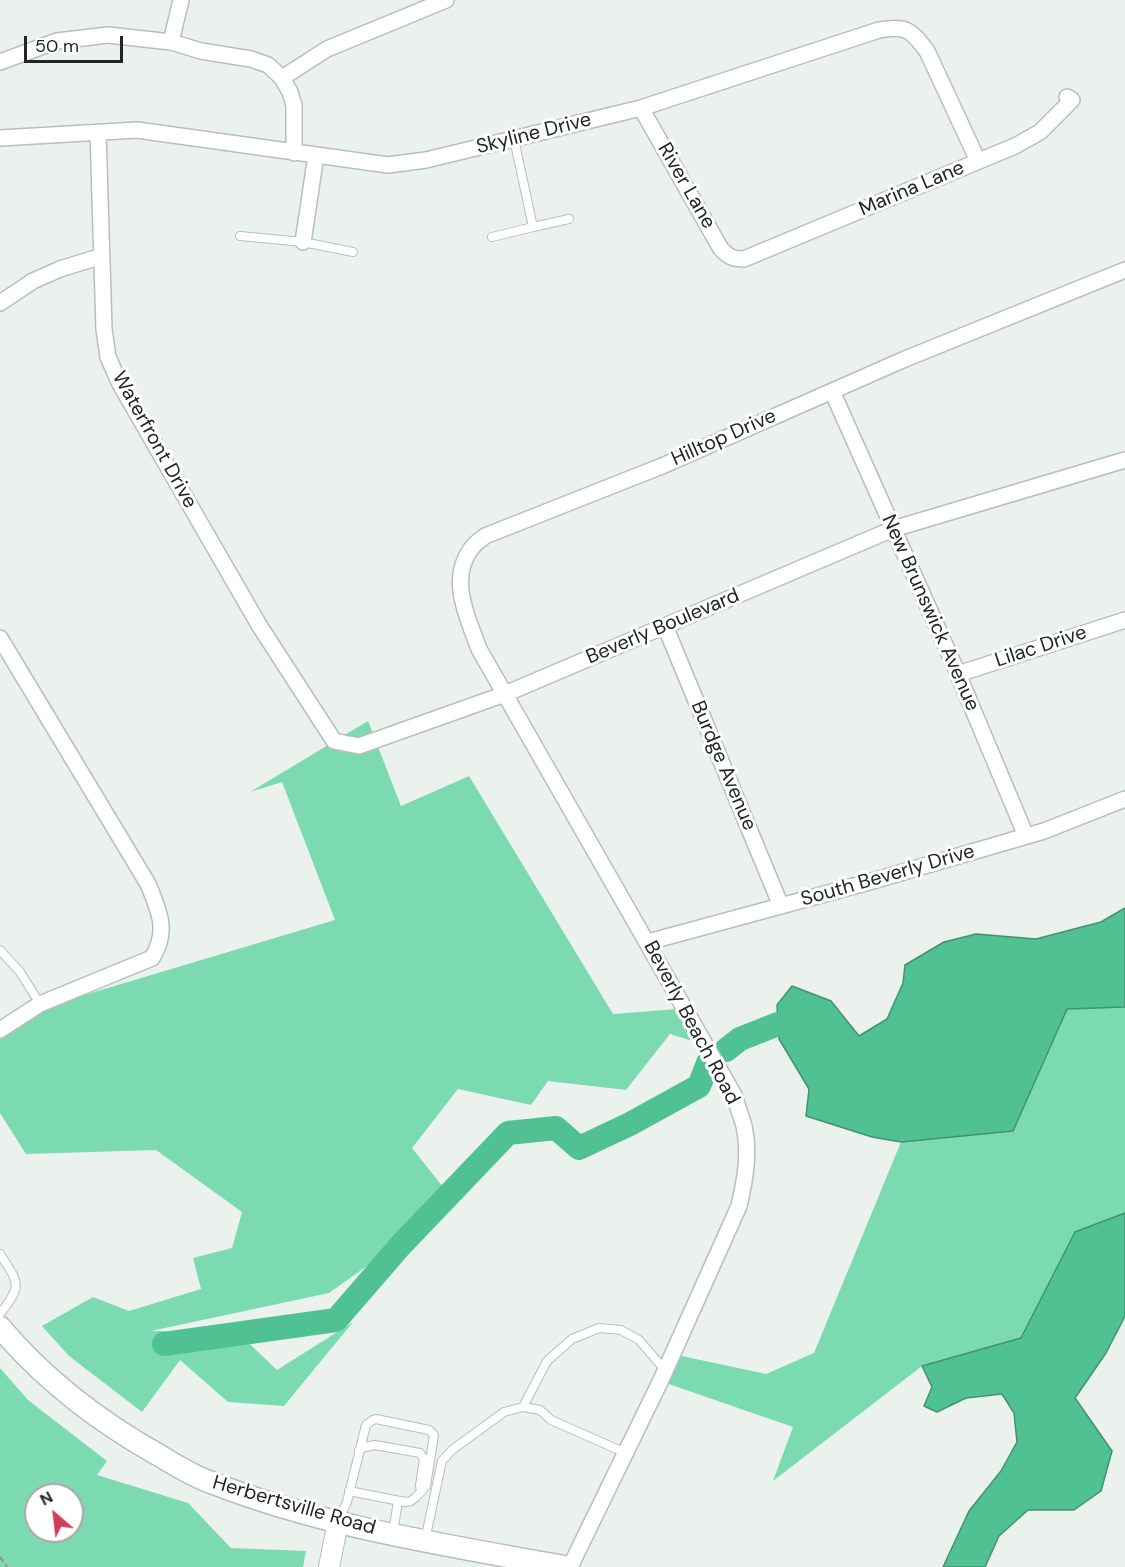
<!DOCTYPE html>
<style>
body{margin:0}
#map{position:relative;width:1125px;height:1567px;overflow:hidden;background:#ebf2ee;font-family:"DM Sans",sans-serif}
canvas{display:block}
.north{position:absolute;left:24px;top:1483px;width:60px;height:60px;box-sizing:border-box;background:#fff;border:2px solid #a7a8a7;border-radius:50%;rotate:332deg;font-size:16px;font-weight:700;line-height:24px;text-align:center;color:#222523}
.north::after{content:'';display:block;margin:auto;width:21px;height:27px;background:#ce3e5b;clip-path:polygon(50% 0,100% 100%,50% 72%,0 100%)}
.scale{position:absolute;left:24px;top:36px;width:99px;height:27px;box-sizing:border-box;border:3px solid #222523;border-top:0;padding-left:8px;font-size:18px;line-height:21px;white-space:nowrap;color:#222523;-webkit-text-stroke:4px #fff;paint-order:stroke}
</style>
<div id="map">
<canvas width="1125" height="1567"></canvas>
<div class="north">N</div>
<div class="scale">50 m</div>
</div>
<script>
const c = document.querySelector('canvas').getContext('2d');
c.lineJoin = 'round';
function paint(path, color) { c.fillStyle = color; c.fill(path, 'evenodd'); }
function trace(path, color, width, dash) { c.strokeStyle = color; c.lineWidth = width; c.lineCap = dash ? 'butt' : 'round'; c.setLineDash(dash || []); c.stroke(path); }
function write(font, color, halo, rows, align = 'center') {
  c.font = font + ' "DM Sans",sans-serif'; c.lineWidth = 6; c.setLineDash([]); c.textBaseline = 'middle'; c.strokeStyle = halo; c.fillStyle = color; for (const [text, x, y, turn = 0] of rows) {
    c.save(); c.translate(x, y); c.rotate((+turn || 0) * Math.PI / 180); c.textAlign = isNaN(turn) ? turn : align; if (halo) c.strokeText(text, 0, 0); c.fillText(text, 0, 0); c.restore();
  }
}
paint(new Path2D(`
 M368,721L401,806L469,776L613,1014L678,1009L696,1042L670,1034L626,1090L548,1081L531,1105L458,1089L412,1148L447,1192L374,1261L329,1293L151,1331L237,1332L277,1370L353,1322L284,1406L228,1402L180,1360L142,1412L69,1356L42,1326L93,1297L129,1311L201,1289L193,1258L232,1248L242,1212L156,1150L26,1154L0,1113V1035L41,1008L335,920L282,782L250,792Z
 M1125,1007V1213L1075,1233L1021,1338L922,1366L773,1481L793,1427L663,1382L677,1355L766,1374L814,1353L901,1142L1013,1131L1067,1009Z
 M0,1368L28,1400L107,1461L97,1475L188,1503L231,1548L306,1551L303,1567H0ZM36,1495H72V1531H36Z`), '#7cdab0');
const water = new Path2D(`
 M1125,908V1007L1067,1009L1013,1131L901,1142L872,1137L806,1116L809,1089L779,1039L777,1005L792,986L831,1001L859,1036L887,1019L903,983L905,965L944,942L976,934L1036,939L1101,922Z
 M1125,1213V1316L1106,1353L1075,1398L1112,1451L1101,1491L1074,1510H1028L999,1536L985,1567H943L969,1511L1001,1471L1017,1442L1014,1413L1002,1394L966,1398L937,1412L924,1406L932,1387L922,1366L1021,1338L1075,1232Z`);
paint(water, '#50c192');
trace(water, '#429271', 1.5);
trace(new Path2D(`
 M726,1050L740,1039L778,1024
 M164,1344L336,1320L400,1246L508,1133L556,1128L579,1148L630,1124L699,1086L708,1063`), '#50c192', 24);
const service = new Path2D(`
 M533,227L569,219
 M240,236L303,242L353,252
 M492,237L533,227L514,139
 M0,950L20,972L40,1004
 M0,1254C19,1284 23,1284 0,1314
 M523,1407L547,1361L572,1339L599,1328L621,1330L639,1340L665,1370
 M359,1450L365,1447L375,1445L420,1453L424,1459L420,1485L421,1492
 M339,1519L347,1502L366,1425L373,1420L376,1419L429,1430L434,1435L426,1486L416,1497L411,1501L405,1502L349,1491
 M393,1533L398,1501
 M425,1540L442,1461L452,1450L504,1412L523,1407L540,1410L551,1420L626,1453`);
const minor = new Path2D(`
 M171,42L181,0
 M0,62L57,41L108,35L171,42L201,51L251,59L268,65L282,78L290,92L294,105V153
 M282,78L327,49L446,0
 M641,108L721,249C729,257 733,259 744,259L1015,146L1040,132L1072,100L1067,97
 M98,132L104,329L108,357L120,384L259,625L334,741L359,746L505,694L893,529L1125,460
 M0,138L137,130L388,165L426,160L641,108L879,30C906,25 911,30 927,51L978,161
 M303,242L316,155
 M0,303L33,281L60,269L102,256
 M832,391L958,674L1026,836
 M665,626L781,906
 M0,638L148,884C159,911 169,931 152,958L40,1004L0,1030
 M958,674L1125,620
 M648,942L869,882L1044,831L1125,799
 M570,1567L661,1380L739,1206C745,1180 750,1153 744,1126C741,1116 737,1105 734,1095L479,649C468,618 448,580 471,549C474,544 480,540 485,536L662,466L905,359L1125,270`);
const tertiary = new Path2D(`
 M329,1567L338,1522`);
const secondary = new Path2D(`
 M0,1327C45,1381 101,1423 162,1457C177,1466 193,1476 210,1482C324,1527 446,1545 566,1567`);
trace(service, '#b8bfbb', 10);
trace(minor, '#b8bfbb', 18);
trace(tertiary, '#b8bfbb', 22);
trace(secondary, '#b8bfbb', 24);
trace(new Path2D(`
 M0,1557L7,1567`), '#8d928f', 2, [6, 3]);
trace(service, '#fff', 8);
trace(minor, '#fff', 15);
trace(tertiary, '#fff', 20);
trace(secondary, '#fff', 21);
write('20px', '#222523', '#fff', [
 ["Skyline Drive",534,134,-14],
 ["River Lane",686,186,60],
 ["Marina Lane",912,189,-23],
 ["Hilltop Drive",724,438,-24],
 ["Waterfront Drive",154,440,61],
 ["New Brunswick Avenue",930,613,66],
 ["Beverly Boulevard",663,627,-23],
 ["Lilac Drive",1041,647,-18],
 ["Burdge Avenue",723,766,67],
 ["South Beverly Drive",888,876,-16],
 ["Beverly Beach Road",691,1023,62],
 ["Herbertsville Road",294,1506,16]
]);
</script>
